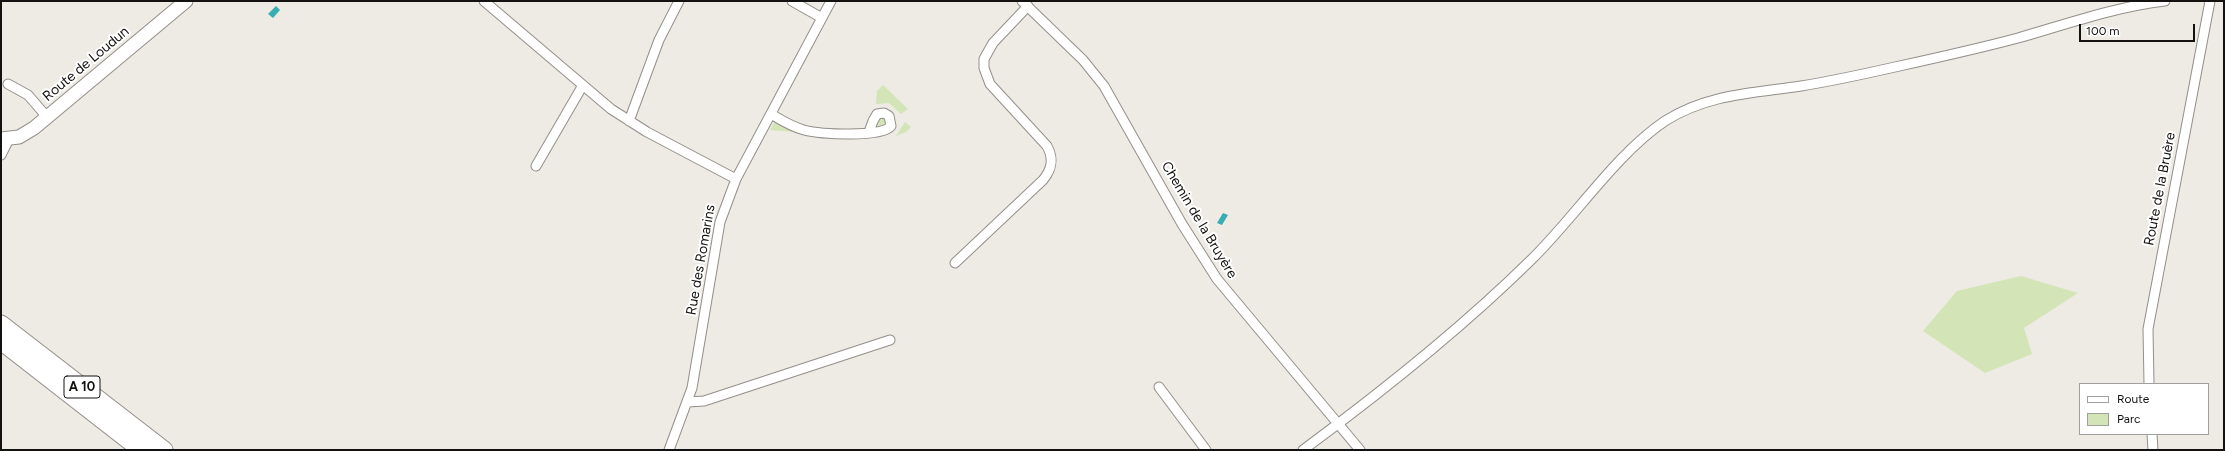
<!DOCTYPE html>
<meta charset="utf-8">
<style>
body{margin:0}
#map{position:relative;width:2225px;height:451px;overflow:hidden;background:#eeeae4;font-family:Figtree,sans-serif}
canvas{display:block}
.frame{position:absolute;inset:0;border:2px solid #131210;pointer-events:none}
.legend{position:absolute;left:2079px;top:383px;width:130px;height:52px;box-sizing:border-box;background:#fff;border:1px solid #a1a09f;margin:0;padding:5px 7px;list-style:none;font-size:12px;color:#131210}
.legend li{display:flex;align-items:center;gap:8px;height:20px}
.legend b{width:20px;border:1px solid #a1a09f}
.scale{position:absolute;left:2079px;top:24px;width:116px;height:18px;box-sizing:border-box;border:2px solid #131210;border-top:0;padding-left:5px;font-size:12px;line-height:14px;white-space:nowrap;color:#131210;-webkit-text-stroke:3px #fff;paint-order:stroke}
</style>
<div id="map">
<canvas width="2225" height="451"></canvas>
<div class="frame"></div>
<ul class="legend">
<li><b style="height:5px;background:#fff"></b>Route</li>
<li><b style="height:11px;background:#d3e4b7"></b>Parc</li>
</ul>
<div class="scale">100 m</div>
</div>
<script>
const c = document.querySelector('canvas').getContext('2d');
c.lineJoin = 'round';
function paint(path, color) { c.fillStyle = color; c.fill(path, 'evenodd'); }
function trace(path, color, width, dash) { c.strokeStyle = color; c.lineWidth = width; c.lineCap = dash ? 'butt' : 'round'; c.setLineDash(dash || []); c.stroke(path); }
function write(font, color, halo, rows, align = 'center') {
  c.font = font + ' Figtree,sans-serif'; c.lineWidth = 4; c.setLineDash([]); c.textBaseline = 'middle'; c.strokeStyle = halo; c.fillStyle = color; for (const [text, x, y, turn = 0] of rows) {
    c.save(); c.translate(x, y); c.rotate((+turn || 0) * Math.PI / 180); c.textAlign = isNaN(turn) ? turn : align; if (halo) c.strokeText(text, 0, 0); c.fillText(text, 0, 0); c.restore();
  }
}
paint(new Path2D(`
 M883,85L908,109L901,114L889,103L876,104L877,91Z
 M884,116L888,125L879,128L876,123L877,119Z
 M776,122L778,124L795,132L770,130L774,123Z
 M905,122L911,127L906,132L896,136Z
 M2021,276L2078,293L2024,328L2032,354L1985,373L1923,331L1957,291Z`), '#d3e4b7');
paint(new Path2D(`
 M276,6L280,10L273,18L268,14Z
 M1223,213L1228,215L1222,225L1217,223Z`), '#38aeb4');
const minor = new Path2D(`
 M484,1L611,109L647,132L736,179
 M792,1L822,18
 M1022,1L1083,60L1104,86L1182,224L1217,279L1360,450
 M8,84L28,95L47,117
 M771,114C781,120 792,127 804,130C819,134 882,138 891,126L889,116L884,113L877,114L873,121L869,132
 M629,121L659,40L679,1
 M1,155L9,139
 M536,166L583,85
 M955,263L1043,180C1052,169 1054,159 1047,146L990,84L984,68V59L993,43L1028,6
 M2149,384L2148,329L2210,1
 M1159,387L1206,450
 M688,402L704,401L890,340
 M2152,434L2153,450
 M669,450L692,388L720,222L736,179L831,1
 M1303,450C1383,391 1461,329 1532,259C1575,217 1616,154 1665,121C1707,94 1754,93 1801,86C1832,81 1864,74 1895,67C1936,58 1977,49 2018,38C2067,24 2114,7 2165,1`);
const secondary = new Path2D(`
 M1,139L19,137L34,128L186,1`);
const motorway = new Path2D(`
 M1,324L164,450
 M1,341L141,450`);
trace(minor, '#938f8a', 11);
trace(secondary, '#938f8a', 15);
trace(motorway, '#938f8a', 19);
trace(minor, '#fff', 9);
trace(secondary, '#fff', 13);
trace(motorway, '#fff', 17);
for (const [x, y, w] of [
 [82,387,36]
]) { const box = new Path2D(); box.roundRect(x - w / 2, y - 11, w, 22, 3); c.fillStyle = '#fff'; c.fill(box); trace(box, '#131210', 1); }
write('bold 13px', '#131210', null, [
 ["A 10",82,387]
]);
write('14px', '#131210', '#fff', [
 ["Route de Loudun",86,64,-40],
 ["Route de la Bruère",2160,189,-79],
 ["Chemin de la Bruyère",1199,220,59],
 ["Rue des Romarins",701,260,-80]
]);
</script>
